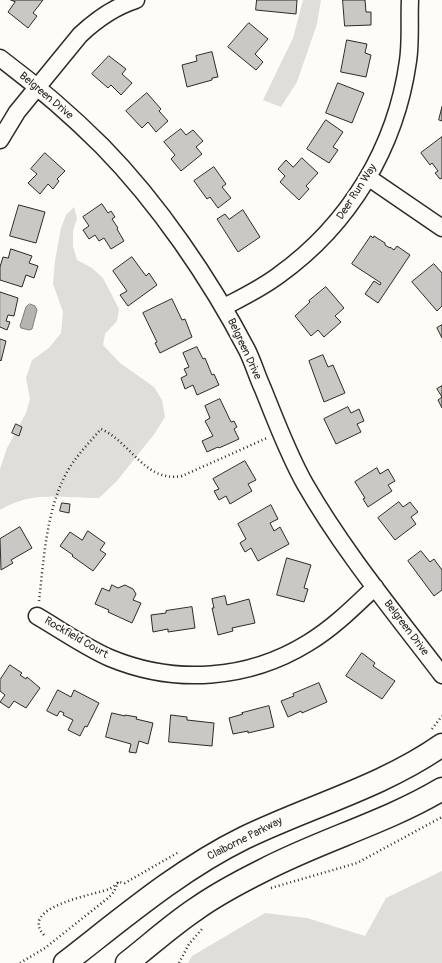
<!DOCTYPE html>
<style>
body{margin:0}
canvas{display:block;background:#fdfcf7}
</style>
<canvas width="442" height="963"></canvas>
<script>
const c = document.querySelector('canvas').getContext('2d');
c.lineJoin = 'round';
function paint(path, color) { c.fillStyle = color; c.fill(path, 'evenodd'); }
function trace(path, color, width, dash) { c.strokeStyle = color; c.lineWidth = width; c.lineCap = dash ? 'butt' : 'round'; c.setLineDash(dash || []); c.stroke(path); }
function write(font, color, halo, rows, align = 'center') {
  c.font = font + ' Pangolin,sans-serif'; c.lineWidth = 4; c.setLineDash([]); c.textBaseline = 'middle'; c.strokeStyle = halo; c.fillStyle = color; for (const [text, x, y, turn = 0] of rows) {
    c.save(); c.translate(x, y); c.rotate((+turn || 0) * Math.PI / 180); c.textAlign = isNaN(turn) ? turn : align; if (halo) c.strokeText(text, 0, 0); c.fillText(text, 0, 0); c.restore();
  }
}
paint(new Path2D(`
 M303,0H321L317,24L297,82L281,107L263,100L293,38Z
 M74,207L77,218L73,231V246L77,260L92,268L103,278L119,309L117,321L105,334L103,345L120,363L154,387L162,400L165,417L155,433L117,481L99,498C64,498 32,490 0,510V469L7,448L26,413L30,399L26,378L32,360L49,348L61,333L63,312L53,284L55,261L61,228L66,215Z
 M442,871V963H188L192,956L265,913L307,918L365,936L386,898Z`), '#dfdeda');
const water = new Path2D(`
 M30,304L35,306L37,310L32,329L29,330L21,328L20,326L26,307Z`);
paint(water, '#b5b4b1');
trace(water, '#7e7d7b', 1);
const building = new Path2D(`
 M11,0H43L33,13L37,16L28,28L8,12L15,2Z
 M257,0H297L296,14L256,10Z
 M343,0H365L366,12H371V25L345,26Z
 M249,23L268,39L255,54L263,62L256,70L228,47Z
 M347,40L367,44L365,53L371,55L366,77L341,72Z
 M212,52L218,77L212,78V80L187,87L182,65L197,61L196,56Z
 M109,56L126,69L122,74L132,83L121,95L111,85L108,88L92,74Z
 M338,83L364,93L352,123L326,113Z
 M147,93L161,109L159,111L168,121L156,132L148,122L142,128L126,111Z
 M442,107V121L439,120Z
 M326,120L343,132L333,147L338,150L329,163L307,149Z
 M181,129L186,135L193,130L203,141L196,147L202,154L181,171L171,159L175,155L164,142Z
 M442,137V178L440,179L435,173L438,171L432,163L430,165L421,153Z
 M45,153L65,171L57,179L59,181L53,189L48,184L40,194L28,183L37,174L31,169Z
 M302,158L318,173L306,186L309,189L299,200L280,182L285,176L278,169L286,160L293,167Z
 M214,167L226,184L222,187L231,198L218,208L210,197L207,199L194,181Z
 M102,204L108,213L111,211L115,217L112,219L118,228L117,229L124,241L111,249L104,238L99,241L95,235L89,239L83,230L89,226L83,217Z
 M19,205L45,212L36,243L10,236Z
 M243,210L260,237L238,252L217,219L225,214L229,219Z
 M371,236L373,238L374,236L385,243V245L390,248V247L394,250L397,246L410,255L378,303L365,294L374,281L380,285L381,283L352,264Z
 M11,249L32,256L29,263L38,266L34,278L26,275L22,287L0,280V267L3,257L8,258Z
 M132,257L146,276L149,273L157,285L128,306L120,295L127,291L113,271Z
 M434,264L442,273V306L437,311L412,282Z
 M326,287L344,308L335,316L341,322L324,337L318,330L311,336L295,316L310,302L309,301Z
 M0,292L18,298L14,316L8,315L6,321L10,322L7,330L0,327Z
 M172,299L182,320L185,319L192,337L160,353L155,343L157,342L143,313Z
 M442,325V338L437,328Z
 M0,339L6,341L1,361L0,360Z
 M197,347L203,359L205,358L212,375L214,374L219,385L197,395L193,385L185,389L181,378L187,375L184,369L189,367L183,353Z
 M323,355L328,367L333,365L345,393L324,402L309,361Z
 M442,386V408L438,400L442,397L437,389Z
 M220,399L231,422L234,421L237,427L234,429L239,439L219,448L218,447L207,452L202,441L213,436L205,421L210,418L205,406Z
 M348,407L351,413L359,409L364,421L357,424L361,432L336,444L324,419Z
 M16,424L22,427L19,436L12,433Z
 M245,461L256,480L248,484L252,491L230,504L226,496L219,500L214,491L219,489L213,479Z
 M377,468L380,474L388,469L395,481L388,485L392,491L368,507L363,499L365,498L355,482Z
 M399,502L403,507L410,502L418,512L411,517L416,524L395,540L378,518Z
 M62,503L70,504L69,513L60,511Z
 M271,505L278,519L270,523L274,531L280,527L289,544L258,561L251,548L245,552L240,543L246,539L238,524Z
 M20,527L32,548L11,560L13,563L1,570L0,539Z
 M88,531L105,543L100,550L106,554L93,571L72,556L73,555L60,546L70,532L82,540Z
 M421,551L430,562L434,559L442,570V590L434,596L408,561Z
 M287,558L311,565L304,588L308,589L304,602L277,595Z
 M112,585L118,588L125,585L133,589L136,594L133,600L141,603L132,623L108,612L109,610L95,604L102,588L109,591Z
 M225,596L227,605L249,599L255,623L232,628L233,631L218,635L212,608H214L212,599Z
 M192,607L195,628L168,632V629L153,632L151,615L166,613V611Z
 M362,653L375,663L373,666L395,681L382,699L346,676Z
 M10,665L22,673L20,675L26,679L27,677L40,688L26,708L14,701L9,708L0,702L5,695L0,691V680Z
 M319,683L327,702L302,713L301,711L288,717L281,701L294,696L293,694Z
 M58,690L71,697L74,690L99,703L87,727L85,726L80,736L68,730L73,720L63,715L64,713L60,711L57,716L47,711Z
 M269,706L274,727L248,733V731L233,734L229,718L243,714L242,713Z
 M112,713L125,716V715L137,717L136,719L153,723L148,744L139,741L136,753L129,752L131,744L106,737Z
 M171,715L187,717V720L214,723L212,746L169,742Z`);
paint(building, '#c9c8c4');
trace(building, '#2b2b2b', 1);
const minor = new Path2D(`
 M0,58C36,85 70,114 102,146C158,203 210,279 247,350C253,362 257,376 263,389C276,421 288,454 305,484C344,552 395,613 442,675
 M0,140L17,112L80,35C97,19 114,7 136,0
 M369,178L442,228
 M224,307C243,297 262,288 279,275C350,224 396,147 408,61C411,41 409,20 410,0
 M37,616C61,630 85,647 110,658C175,685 248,680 308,643C333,628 354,607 375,587`);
const secondary = new Path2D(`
 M65,963C123,918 179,870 244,838C310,806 382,787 442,745
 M127,963C150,945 172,925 196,909C217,894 240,882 262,871C321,840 385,823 442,789`);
trace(minor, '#2b2b2b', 19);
trace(secondary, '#2b2b2b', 25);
trace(new Path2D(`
 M39,601C44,559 46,510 67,472C76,456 89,443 101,429C131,442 145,483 182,476L267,438
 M432,729L442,716
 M271,888L357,863L442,817
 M44,935C18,907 94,895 109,889C112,888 116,884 119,882L125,883L179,852
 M20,963L45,948L108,898L114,892L118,882
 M179,963L189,944L202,929`), '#2b2b2b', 2.5, [1, 3]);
trace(minor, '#fdfcf7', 16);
trace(secondary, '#fdfcf7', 22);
write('11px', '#2b2b2b', '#fdfcf7', [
 ["Belgreen Drive",46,96,40],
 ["Deer Run Way",357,192,-57],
 ["Belgreen Drive",244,349,65],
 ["Belgreen Drive",406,628,53],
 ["Rockfield Court",76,638,30],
 ["Claiborne Parkway",245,839,-27]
]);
</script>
